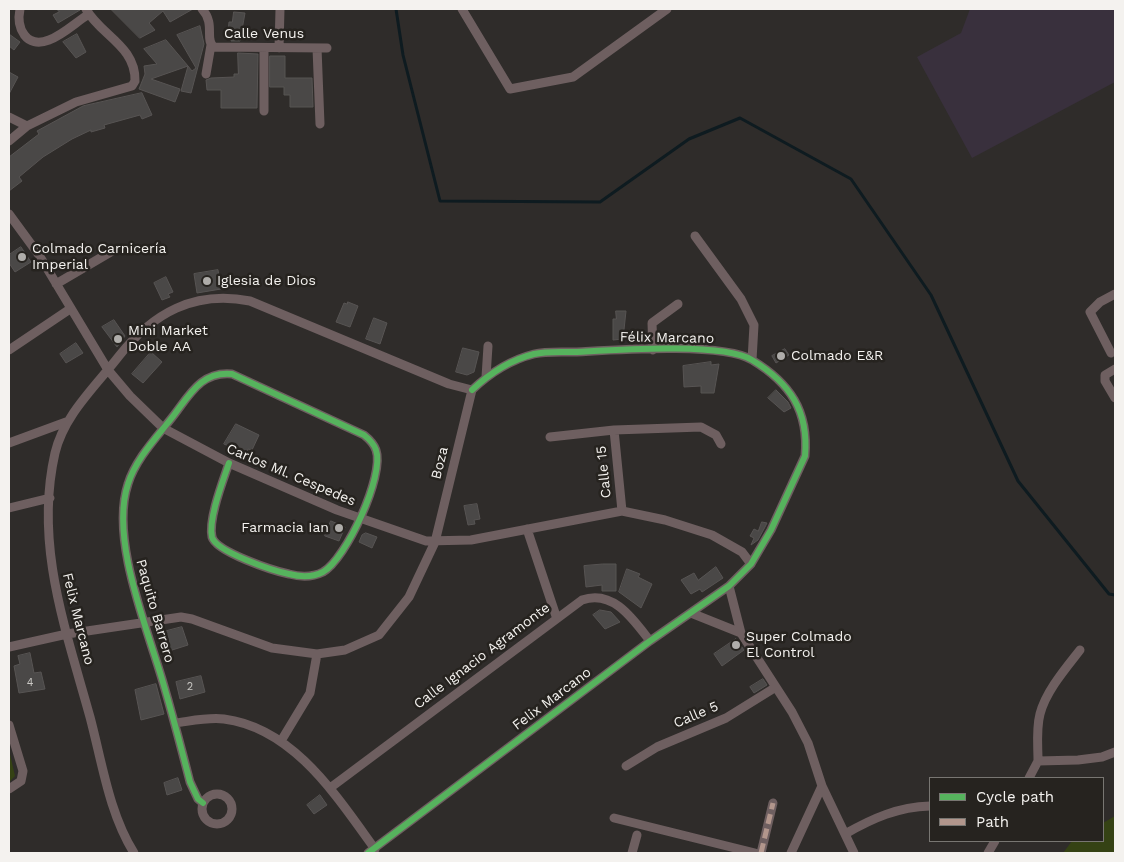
<!DOCTYPE html>
<meta charset="utf-8">
<style>
body{margin:0}
#map{position:relative;width:1124px;height:862px;overflow:hidden;background:#2f2c2a;font-family:"Work Sans",sans-serif}
canvas{display:block}
.frame{position:absolute;inset:0;border:10px solid #f4f2ef;pointer-events:none}
.legend{position:absolute;left:929px;top:777px;width:175px;height:65px;box-sizing:border-box;background:#26231f;border:1px solid #787672;margin:0;padding:6px 9px;list-style:none;font-size:15px;color:#f4f2ef}
.legend li{display:flex;align-items:center;gap:10px;height:25px}
.legend b{width:25px;border:1px solid #787672}
</style>
<div id="map">
<canvas width="1124" height="862"></canvas>
<div class="frame"></div>
<ul class="legend">
<li><b style="height:6px;background:#56b35d"></b>Cycle path</li>
<li><b style="height:6px;background:#b2968c"></b>Path</li>
</ul>
</div>
<script>
const c = document.querySelector('canvas').getContext('2d');
c.lineJoin = 'round';
function paint(path, color) { c.fillStyle = color; c.fill(path, 'evenodd'); }
function trace(path, color, width, dash) { c.strokeStyle = color; c.lineWidth = width; c.lineCap = dash ? 'butt' : 'round'; c.setLineDash(dash || []); c.stroke(path); }
function write(font, color, halo, rows, align = 'center') {
  c.font = font + ' "Work Sans",sans-serif'; c.lineWidth = 5; c.setLineDash([]); c.textBaseline = 'middle'; c.strokeStyle = halo; c.fillStyle = color; for (const [text, x, y, turn = 0] of rows) {
    c.save(); c.translate(x, y); c.rotate((+turn || 0) * Math.PI / 180); c.textAlign = isNaN(turn) ? turn : align; if (halo) c.strokeText(text, 0, 0); c.fillText(text, 0, 0); c.restore();
  }
}
paint(new Path2D(`
 M970,9H1115V82L972,158L917,57L961,33Z`), '#39303d');
paint(new Path2D(`
 M9,750L15,776L9,782Z
 M1115,816V853H1063L1072,841H1103V823Z`), '#354214');
trace(new Path2D(`
 M396,9L403,55L440,201L600,202L689,139L740,118L851,179L931,295L1018,481L1109,594L1115,595`), '#0e1b20', 3);
const building = new Path2D(`
 M57,9H80V10L58,23L53,15L59,12Z
 M111,9H193L170,22L163,11L149,23L155,30L140,38Z
 M234,12L245,13L240,41H231L232,32H228L229,22H232Z
 M200,26L204,44L191,93L181,91L188,66L192,71L196,68L177,35Z
 M9,34L20,42L14,50L9,46Z
 M77,34L86,52L76,58L63,42Z
 M166,40L188,66L151,79L180,89L175,102L139,89L145,74L144,66L157,64L144,49Z
 M238,53L258,54L257,108H221V90H207L206,80L211,78L234,77V74H238Z
 M270,56H285V78H312L313,107H290V95H284V87H270Z
 M9,72L18,77L9,94Z
 M142,93L152,115L142,119L140,115L104,125L105,128L91,132V130L72,139L43,157L19,177L22,181L9,191V157L39,134L37,131L83,106Z
 M21,247L31,262L15,272L9,263V255Z
 M218,270L221,289L197,293L194,274Z
 M166,277L173,292L168,294L170,297L162,300L154,283Z
 M348,302L358,306L350,327L336,322L344,303L347,304Z
 M616,311H626L623,339L613,340V319H616Z
 M374,318L387,323L380,344L366,339Z
 M114,320L125,336L117,347L102,327Z
 M76,343L83,353L66,363L60,354Z
 M463,348L479,352L474,372L467,375L456,372Z
 M785,349L789,355L776,363L772,356Z
 M151,352L162,362L143,383L132,374Z
 M711,362V365L719,364L714,393H701V386L684,387L683,366Z
 M776,390L788,402L791,408L784,412L768,398Z
 M236,424L259,435L252,450L248,449L246,454L224,444Z
 M477,504L480,519L474,520L475,524L468,525L464,506Z
 M331,521L345,527L339,541L325,536Z
 M762,522L767,523L765,527L758,540L751,545L754,538L750,536L754,529L758,531Z
 M366,533L377,537L372,548L359,542L362,535Z
 M603,564H616V591H602V585L586,587L584,566Z
 M716,567L723,578L702,592L700,589L691,594L681,580L694,573L698,580Z
 M627,569L640,574L638,577L652,584L641,608L619,592Z
 M600,610L611,612L620,622L605,629L593,615Z
 M182,627L188,645L169,651L163,632Z
 M736,639L744,650L722,666L714,654Z
 M30,653L34,673L41,672L45,689L19,693L14,666L20,664L18,656Z
 M201,676L205,692L180,699L176,682Z
 M763,679L767,685L754,693L750,687Z
 M156,684L164,714L141,720L135,690Z
 M178,778L182,790L167,795L164,783Z
 M320,795L327,805L314,814L307,805Z`);
paint(building, '#4a4847');
trace(building, '#575453', 1);
trace(new Path2D(`
 M20,9C16,28 26,49 49,40C63,35 76,22 89,14
 M202,9C216,24 204,40 214,47L327,48
 M462,9L510,89L573,77L667,9
 M279,48L280,9
 M317,48L320,124
 M206,74L211,45
 M264,111V48
 M9,117L27,126
 M9,141L27,126L76,102L132,86L135,81C136,46 100,35 86,9
 M9,214L39,255L108,370L130,396L163,428L229,463L337,510L426,541L471,540L622,511L665,520L712,535L742,552L751,564
 M695,236L741,299L754,325L752,360
 M56,284L114,250
 M9,350L70,309
 M653,350L652,323L678,304
 M1111,353L1090,312L1100,302L1115,294
 M1115,369L1105,375V381L1115,398
 M486,377L488,346
 M614,430L622,511
 M550,437L614,430L701,427L716,435L721,444
 M9,443L66,422
 M9,508L50,498
 M527,529L556,616
 M729,586L741,633L792,712L808,743L822,786L854,853
 M691,613L741,633
 M9,647L67,634L181,617L192,619L272,648L317,654L345,650L379,635L409,597L435,542L472,390
 M175,723C191,721 208,717 224,719C294,728 337,797 375,849
 M9,725L23,771L21,781L9,789
 M281,741L310,693L317,654
 M1038,761C1038,746 1036,729 1040,714C1046,691 1066,668 1080,650
 M1038,761L1078,760L1102,757L1115,752
 M626,766L657,747L726,718L776,687
 M1029,778L1038,761
 M330,788L582,600C613,589 633,619 650,641
 M202 809a15 15 0 1 1 30 0a15 15 0 1 1-30 0Z
 M203,803L198,799L190,782C181,747 172,713 162,679C146,625 110,538 128,484C136,458 158,436 174,415C190,394 202,371 232,374L364,435C369,439 374,444 376,450C385,475 346,559 323,572C313,577 300,577 289,574C274,571 216,552 212,537C208,519 223,481 229,463
 M614,818L755,853
 M845,834C873,818 898,807 930,806
 M134,853C109,813 102,762 90,717C66,630 34,545 55,453C64,415 95,387 119,356C153,313 194,290 250,301L449,384L472,390
 M368,853L650,641L729,586L751,564L771,530L805,456C809,411 790,383 752,360C723,342 613,350 575,352C562,352 546,351 534,354C510,360 490,373 472,390
 M632,853L637,835
 M761,853L773,803
 M791,853L822,786
 M988,853L995,841`), '#6e5f60', 9);
trace(new Path2D(`
 M761,853L773,803`), '#b2968c', 5, [10, 5]);
trace(new Path2D(`
 M203,803L198,799L190,782C181,747 172,713 162,679C146,625 110,538 128,484C136,458 158,436 174,415C190,394 202,371 232,374L364,435C369,439 374,444 376,450C385,475 346,559 323,572C313,577 300,577 289,574C274,571 216,552 212,537C208,519 223,481 229,463
 M368,853L650,641L729,586L751,564L771,530L805,456C809,411 790,383 752,360C723,342 613,350 575,352C562,352 546,351 534,354C510,360 490,373 472,390`), '#56b35d', 6);
for (const [x, y, r, color] of [
 [22,257,5,"#afadaa"],
 [207,281,5,"#afadaa"],
 [118,339,5,"#afadaa"],
 [781,356,5,"#afadaa"],
 [339,528,5,"#afadaa"],
 [736,645,5,"#afadaa"]
]) { const dot = new Path2D(); dot.arc(x, y, r, 0, 2 * Math.PI); c.fillStyle = color; c.fill(dot); trace(dot, '#26231f', 2); }
write('11px', '#cac8c5', null, [
 ["4",30,683],
 ["2",190,687]
]);
write('14px', '#f4f2ef', '#26231f', [
 ["Calle Venus",264,34],
 ["Félix Marcano",667,338,1],
 ["Boza",440,463,-76],
 ["Calle 15",604,472,-96],
 ["Carlos Ml. Cespedes",291,475,23],
 ["Paquito Barrero",155,611,74],
 ["Felix Marcano",78,619,76],
 ["Calle Ignacio Agramonte",482,656,-37],
 ["Felix Marcano",552,699,-37],
 ["Calle 5",696,715,-23]
]);
write('14px', '#f4f2ef', '#26231f', [
 ["Colmado Carnicería",32,249],
 ["Imperial",32,265],
 ["Iglesia de Dios",217,281],
 ["Mini Market",128,331],
 ["Doble AA",128,347],
 ["Colmado E&R",791,356],
 ["Farmacia Ian",329,528,"right"],
 ["Super Colmado",746,637],
 ["El Control",746,653]
], 'left');
</script>
